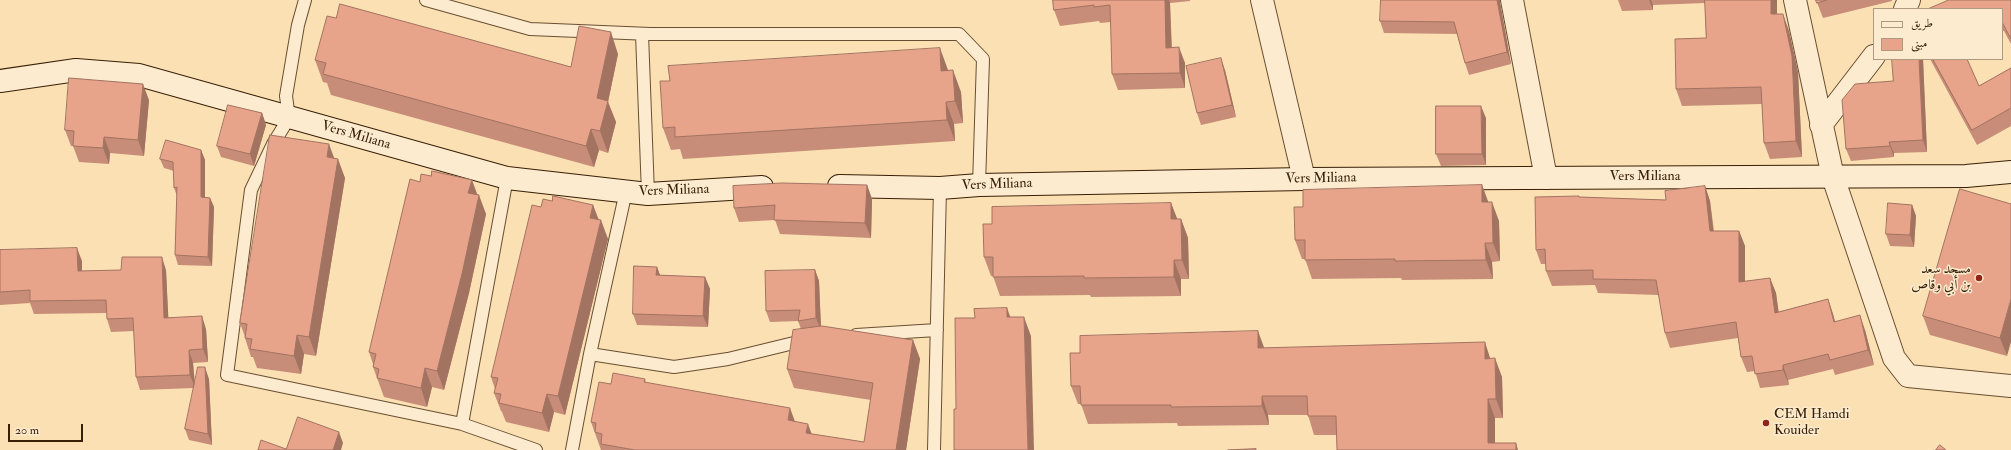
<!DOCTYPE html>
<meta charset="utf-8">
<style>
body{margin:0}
#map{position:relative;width:2011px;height:450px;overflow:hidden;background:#fbe0b3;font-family:"IM FELL Double Pica",Amiri,serif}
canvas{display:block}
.legend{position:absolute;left:1873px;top:8px;width:130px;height:52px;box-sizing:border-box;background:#fcebce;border:1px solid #ae997e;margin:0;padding:5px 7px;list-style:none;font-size:12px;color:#381f06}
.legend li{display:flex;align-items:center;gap:8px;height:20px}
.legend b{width:20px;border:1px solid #ae997e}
.scale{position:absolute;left:8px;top:424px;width:75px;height:18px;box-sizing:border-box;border:2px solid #381f06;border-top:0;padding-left:5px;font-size:12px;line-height:14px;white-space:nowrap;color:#381f06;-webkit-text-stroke:3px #fcebce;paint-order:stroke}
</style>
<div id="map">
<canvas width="2011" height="450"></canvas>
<ul class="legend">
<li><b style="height:5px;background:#fcebce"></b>طريق</li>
<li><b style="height:11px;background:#e8a48b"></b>مبنى</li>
</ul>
<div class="scale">20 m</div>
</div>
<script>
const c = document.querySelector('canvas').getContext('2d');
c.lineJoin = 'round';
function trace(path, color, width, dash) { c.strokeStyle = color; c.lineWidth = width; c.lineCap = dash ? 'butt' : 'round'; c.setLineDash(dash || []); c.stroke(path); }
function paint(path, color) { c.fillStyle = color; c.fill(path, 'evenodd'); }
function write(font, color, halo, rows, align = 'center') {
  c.font = font + ' "IM FELL Double Pica",Amiri,serif'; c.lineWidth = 3; c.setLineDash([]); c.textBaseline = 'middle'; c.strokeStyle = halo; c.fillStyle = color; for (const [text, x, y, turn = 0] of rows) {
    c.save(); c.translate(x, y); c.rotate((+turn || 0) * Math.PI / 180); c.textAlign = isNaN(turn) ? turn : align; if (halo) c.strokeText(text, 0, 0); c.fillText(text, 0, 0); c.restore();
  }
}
const lane = new Path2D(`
 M305,0L298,25L286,96L289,118L273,144L251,190L227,375L462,424L507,178
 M426,0L530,29L650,34H959L983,59L979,185
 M642,34L648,194
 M856,335L937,330
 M590,354L674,367L728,359L806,340
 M462,424L536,450
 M572,450L590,354L626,191
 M934,450L940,188`);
const street = new Path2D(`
 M1262,0L1304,179
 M1512,0L1546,178
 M1795,0L1833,177L1894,358L1908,376L2011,386
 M1905,9L1909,0
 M1821,125L1874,56`);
const secondary = new Path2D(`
 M0,81L76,70L139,75L507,178L648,194L762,187
 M839,186L940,188L979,185L1304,179L1966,176L2011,172`);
trace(lane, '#694f31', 14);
trace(street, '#694f31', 24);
trace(secondary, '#381f06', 24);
trace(lane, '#fcebce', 12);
trace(street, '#fcebce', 22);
trace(secondary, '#fcebce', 22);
paint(new Path2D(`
 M1053,0H1190V1L1170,3L1172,48L1185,63V88L1118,90L1112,74L1111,22L1100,23L1099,21L1060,26L1054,10Z
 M1618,0H1777V14L1789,31L1798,72L1802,157L1770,159L1764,143L1762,104L1682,106L1676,89L1706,38L1705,3L1653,5V10L1622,11Z
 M1816,0H1892V1L1823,18Z
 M2011,0V44L2004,31H2002V9Z
 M1500,2L1511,64L1469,75L1465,63L1457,34L1384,33L1380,21Z
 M336,18L571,67L618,54L608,102L616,122L608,153L599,150L594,167L331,95L327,83L323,82L315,60Z
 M1923,59L1927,152L1894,153V157L1851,161L1846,149L1893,81Z
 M1930,59H1967L1979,86L2011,68V126L1977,145Z
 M948,70L961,92L963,123L954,124L955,141L683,159L680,149L671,150L663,128Z
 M1225,70L1236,117L1201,125L1197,113Z
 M149,100L144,156L110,153L109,164L79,162L73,146H71L65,130Z
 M262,113L266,125L254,166L221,157L217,146Z
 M1486,118V165L1441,166L1436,154Z
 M201,150L205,160V197L210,198L214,207L212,266L178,265L175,255L177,196L174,188V171L164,168L160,159Z
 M334,158L345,178L316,356L304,354L301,374L257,368L253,357H251L245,338V337L240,323Z
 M867,185L872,199L871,238L780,234L775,220L739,222L734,208Z
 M1482,185L1488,202L1499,221L1500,261L1492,262L1493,279L1402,280L1401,278L1312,279L1305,259H1302L1295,240L1303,207Z
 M1705,186L1710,201L1714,231H1739L1745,246V282L1770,278L1776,293L1778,312L1828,299L1833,314L1835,321L1865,330L1874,365L1835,375L1833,369L1788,380L1789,385L1760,388L1755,371L1747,372L1741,357L1738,338L1670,348L1665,333L1659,295L1598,293L1595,285L1552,286L1546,271V264H1541L1536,250L1579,197L1666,200Z
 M1960,189L2007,356L1930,335L1923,316Z
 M477,195L486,214L469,293L444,390L432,387L427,407L384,397L373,367V364L369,352Z
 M552,201L593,205L599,220L608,239L565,415L554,412L549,432L506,422L502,412L501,411L494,393L495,389L491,377L541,207Z
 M1171,203L1177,219H1181L1188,238L1189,279H1181V296L1091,297L1090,295L1000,296L993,276H991L984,257L992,224Z
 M1912,205L1916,216L1914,247L1890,246L1886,234Z
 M0,250L82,261V271L166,270L168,317L206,329L208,362L193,363L195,384L209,379L212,445L189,440L185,429L194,388L140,390L136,377L134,331L111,332L107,319V313L34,314L30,303L0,305Z
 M657,267L660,275L705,277L710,289L708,327L637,325L633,314Z
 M815,270L819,281L821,326L913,340L920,359L906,450H601L591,422L611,384L645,379L646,383L795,422L812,434L864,442L871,400L794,388L787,369L801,329L798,321L770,322L766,311Z
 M1264,348L1491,358L1502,377L1503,418H1495V443L1518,450L1337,435H1314L1308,415H1268L1269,425L1178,426L1177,423L1088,424L1081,404H1078L1071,386Z`), '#c88d78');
paint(new Path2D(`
 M1165,0H1169L1170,3L1172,64L1166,48Z
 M1497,0H1500V2L1511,64L1507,52Z
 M1649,0H1651L1653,5V10Z
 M1771,0H1777V31L1771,14Z
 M1783,14L1789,31L1798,72L1802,157L1796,141Z
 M611,32L618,54L608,102L616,122L608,153L600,131L597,98Z
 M1179,47L1185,63V88L1180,73Z
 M940,48L948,70L949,93L941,71Z
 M1221,58L1225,70L1236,117L1232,105Z
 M1919,59H1923L1927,152L1923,140Z
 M953,70L961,92L963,123L955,101Z
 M143,84L149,100L144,156L138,140Z
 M946,102L954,124L955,141L947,120Z
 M1481,106L1486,118V165L1482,154Z
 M262,113L266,125L254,166L250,154Z
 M591,129L599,150L594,167L586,146Z
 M104,137L110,153L109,164L103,148Z
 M1889,142L1894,153V157L1890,146Z
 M329,144L336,163L327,157Z
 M201,150L205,160V207L201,197Z
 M338,159L345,178L316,356L309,337Z
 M472,180L479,199V195L486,214L469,293L444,390L437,371L468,193Z
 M867,185L872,199L871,238L865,223Z
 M1482,185L1489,204L1482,202Z
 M1705,186L1710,201L1715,246L1710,231Z
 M210,198L214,207L212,266L208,257Z
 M1492,202L1499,221L1500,261L1493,243Z
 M1171,203L1178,221L1171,219Z
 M593,205L600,224L601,220L608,239L565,415L558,396L590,218Z
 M1912,205L1916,216L1914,247L1910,235Z
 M1181,219L1188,238L1189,279L1182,260Z
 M1739,231L1745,246V297L1739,282Z
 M1485,243L1492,262L1493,279L1486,260Z
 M77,248L82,261V284L78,271Z
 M162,257L166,270L169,331L164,318Z
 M1174,260L1181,279V296L1174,277Z
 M657,267L661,278L656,275Z
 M815,270L819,281L821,330L816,318Z
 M705,277L710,289L708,327L703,316Z
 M1770,278L1776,293L1781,328L1775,313Z
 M1828,299L1833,314L1839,337L1834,322Z
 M2011,299V342L2007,356L2000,338Z
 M1007,308L1014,327L1007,317Z
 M1860,315L1865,330L1874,365L1868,350Z
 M202,316L206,329L208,362L203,349Z
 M1024,317L1031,336L1034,450H1028Z
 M1258,331L1265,350L1258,348Z
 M297,335L304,354L301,374L294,356Z
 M913,340L920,359L906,450H896Z
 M1485,342L1491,361L1485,359Z
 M189,350L193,363L195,388L190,375Z
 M1495,358L1502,377L1503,418L1496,399Z
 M1783,365L1788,380L1789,385L1783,370Z
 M205,367L209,379L212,445L208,434Z
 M425,368L432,387L427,407L421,388Z
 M547,394L554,412L549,432L542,413Z
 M1262,396L1268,415L1269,425L1262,406Z
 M1488,399L1495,418V450L1488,443Z
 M790,408L797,427L788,420Z
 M808,424L815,443L806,433Z
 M339,432L343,443L341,450H333Z
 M1516,443L1518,450H1516Z`), '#a27361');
const building = new Path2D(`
 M1053,0H1165L1166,48L1179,47L1180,73L1112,74L1110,5L1094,7V5L1054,10Z
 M1381,0H1497L1507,52L1465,63L1454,22L1380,21Z
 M1705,0H1771V14H1783L1792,56L1796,141L1764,143L1761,87L1676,89L1675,39L1706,38Z
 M1816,0H1827L1817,3Z
 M1949,0H2011V39L2002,22V9H1928Z
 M340,4L571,67L579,26L611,32L597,98L608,101L600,131L591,129L586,146L323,74L326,63L315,60L327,16L336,18Z
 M940,48L941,71L953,70L955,101L946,102L947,120L675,137V127L663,128L660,81H670L668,66Z
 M1221,58L1232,105L1197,113L1186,66Z
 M1892,59H1919L1923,140L1889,142L1890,146L1846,149L1842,100L1855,84L1893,81Z
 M1933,59H1967L1979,86L2011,68V108L1972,130Z
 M69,78L143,84L138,140L104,137L103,148L73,146L74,131L65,130Z
 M228,105L262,113L250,154L217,146Z
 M1436,106H1481L1482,154H1436Z
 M270,135L329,144L327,157L338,159L309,337L297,335L294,356L250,349L252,339L245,338L247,324L240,323Z
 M166,140L201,150V197L210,198L208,257L175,255L177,187L174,188L173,162L160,159Z
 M432,171L472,180L468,193L479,195L462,274L437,371L425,368L421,388L377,378L379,369L373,367L376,354L369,352L410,179L420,182L421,174L431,176Z
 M782,183L867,185L865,223L774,220L775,205L734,208L733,186Z
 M1482,185V202H1492L1493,243H1485L1486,260L1395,261V259L1305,260V240H1295L1294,207H1303V190Z
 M1705,186L1710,231H1739V282L1770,278L1775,313L1828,299L1834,322L1860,315L1868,350L1830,360L1828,354L1783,365V370L1755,374L1752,356L1741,357L1736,322L1665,333L1656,280L1593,279V270L1546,271L1545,249L1536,250L1535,197L1579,196V197L1666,200L1665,191Z
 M1960,189L2011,204V299L2000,338L1923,316Z
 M553,196L593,205L590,218L601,220L558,396L547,394L542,413L499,403L501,394L494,393L498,378L491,377L532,205L541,207L543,199L552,201Z
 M1171,203V219H1181L1182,260H1174V277L1084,278V276L993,277V257H984L983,224H992V207Z
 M1888,203L1912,205L1910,235L1886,234Z
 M77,248L78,271L121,270L122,257H162L164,318L202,316L203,349L189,350L190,375L136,377L133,318L107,319L106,300L30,301V290L0,292V250Z
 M634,266L657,267L656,275L705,277L703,316L633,314Z
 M815,270L816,318L798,321L800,310L766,311L765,271Z
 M1007,308V317H1024L1028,450H954V409H956L955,318H975L974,309Z
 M822,326L913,340L896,450H635L601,444L602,434L595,432L596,423L591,422L599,382L611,384L613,373L645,379L644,382L790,408L788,420L808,424L806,433L864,442L873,383L787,369L793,330Z
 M1258,331V348L1485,342V359L1495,358L1496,399H1488V443H1516V450H1337L1336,416H1308L1307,396H1262V406L1171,407V405H1081L1080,386H1071L1070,353H1080V336Z
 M198,367H205L208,434L185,429Z
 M298,417L339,432L333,450H258L261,440L286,449Z
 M1940,445L1946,450H1936Z
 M1256,449V450H1228Z`);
paint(building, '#e8a48b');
trace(building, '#a27361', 1);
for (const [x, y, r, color] of [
 [1979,278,4,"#8f2418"],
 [1766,423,4,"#8f2418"]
]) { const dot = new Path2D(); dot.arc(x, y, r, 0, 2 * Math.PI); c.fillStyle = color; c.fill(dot); trace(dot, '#fcebce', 1.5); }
write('14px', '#381f06', '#fcebce', [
 ["Vers Miliana",356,136,16],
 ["Vers Miliana",1645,177],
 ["Vers Miliana",1321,179,-1],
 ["Vers Miliana",997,185,-2],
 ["Vers Miliana",674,191,-2]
]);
write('14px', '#381f06', '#fcebce', [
 ["مسجد سعد",1971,270],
 ["بن أبي وقاص",1971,286],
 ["CEM Hamdi",1774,415,"left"],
 ["Kouider",1774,431,"left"]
], 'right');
</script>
